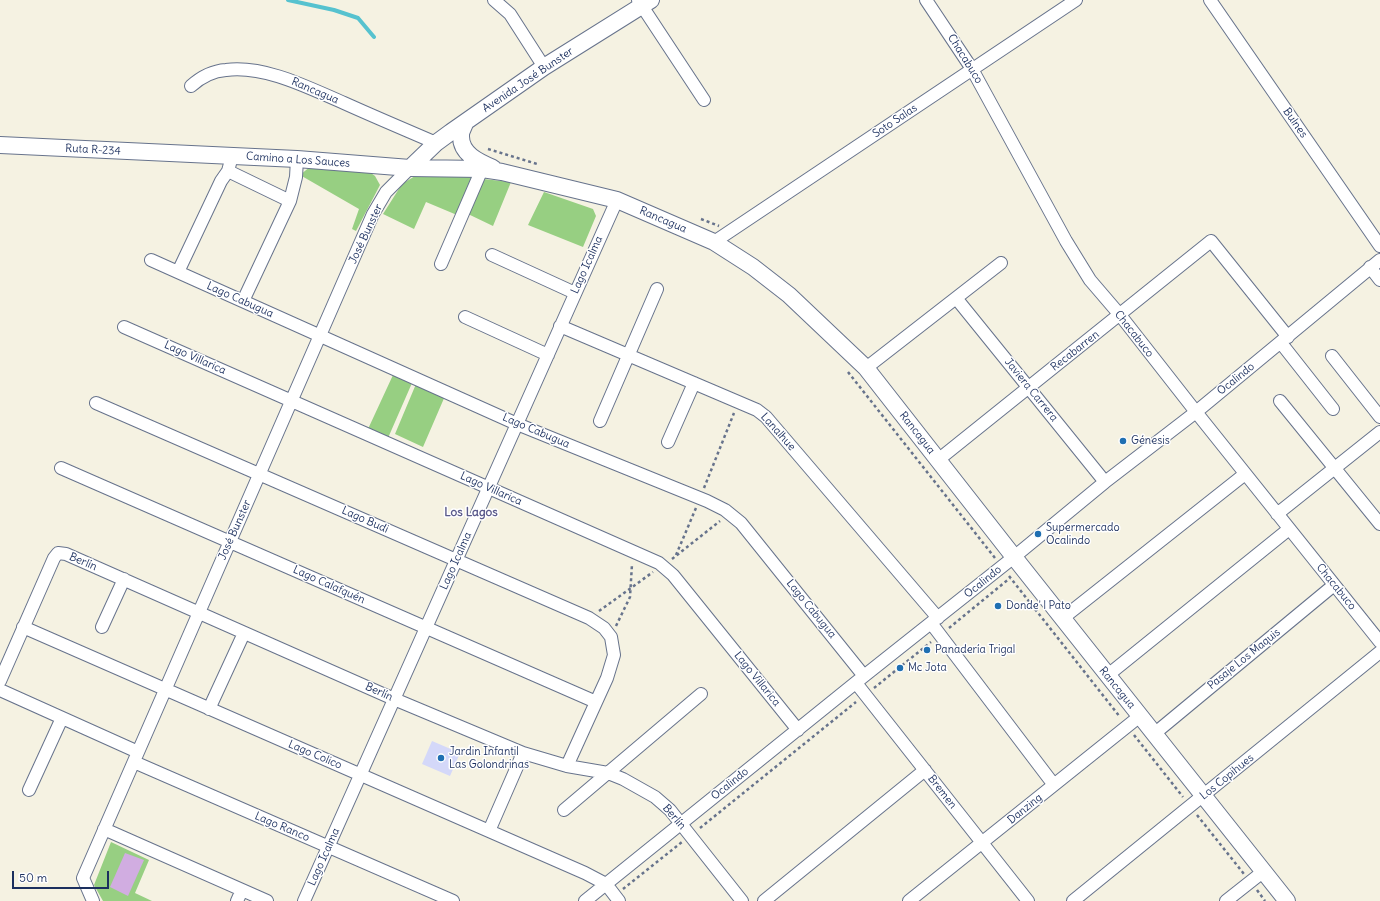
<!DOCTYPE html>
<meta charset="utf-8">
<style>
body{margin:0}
#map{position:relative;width:1380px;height:901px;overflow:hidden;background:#f5f2e2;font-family:Delius,sans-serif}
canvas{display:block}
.scale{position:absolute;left:12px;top:871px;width:97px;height:18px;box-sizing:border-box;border:2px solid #1b2f5e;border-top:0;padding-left:5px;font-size:12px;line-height:14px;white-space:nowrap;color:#1b2f5e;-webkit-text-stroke:3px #fff;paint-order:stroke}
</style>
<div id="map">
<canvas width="1380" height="901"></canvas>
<div class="scale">50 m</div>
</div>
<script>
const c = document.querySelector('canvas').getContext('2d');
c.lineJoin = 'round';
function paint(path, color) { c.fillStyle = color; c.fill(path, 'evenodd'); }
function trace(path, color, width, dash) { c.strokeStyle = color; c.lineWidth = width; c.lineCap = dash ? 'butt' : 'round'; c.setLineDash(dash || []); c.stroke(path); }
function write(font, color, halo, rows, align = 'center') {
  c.font = font + ' Delius,sans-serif'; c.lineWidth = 3; c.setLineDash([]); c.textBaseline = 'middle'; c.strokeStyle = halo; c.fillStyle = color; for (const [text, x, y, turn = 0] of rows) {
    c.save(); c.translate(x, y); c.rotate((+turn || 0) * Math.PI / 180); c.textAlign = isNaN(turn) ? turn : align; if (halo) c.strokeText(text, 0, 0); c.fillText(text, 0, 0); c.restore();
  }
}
paint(new Path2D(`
 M432,741L460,753L450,776L422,764Z`), '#d4d8f9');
paint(new Path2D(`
 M311,166L364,168L375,176L380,185L356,231L352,229L359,209L300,175Z
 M420,173L474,175L457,215L426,202L414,229L383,214L402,184Z
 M483,179L511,182L493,226L468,214Z
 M544,192L593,209L596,216L583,247L528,225Z
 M393,375L412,383L388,438L368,429Z
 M416,384L445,396L423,447L395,434Z
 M111,842L149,860L135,893L152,901H103L94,885Z`), '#97cf82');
trace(new Path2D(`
 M288,0L334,10L358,18L374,37`), '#56c2cf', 4);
paint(new Path2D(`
 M125,853L144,860L128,896L110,887Z`), '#d1ade1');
const minor = new Path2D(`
 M494,0L510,14L544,67
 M638,0L704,100
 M926,0L972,69L1066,241L1090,280L1120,315L1196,412L1380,642
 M1210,0L1380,246
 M191,86C201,77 212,71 226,70C265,65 309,88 344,103C375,117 406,130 436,143
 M228,171L290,201L296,177L297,159
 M714,242L1076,0
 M492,255L575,293
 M151,260L517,424L707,501L725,510L741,523L864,676
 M441,264L482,169
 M1370,267L1380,280
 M178,272L221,181L228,171L232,156
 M956,298L1105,482
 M243,301L290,201
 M465,317L548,355
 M560,326L757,410L766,417L938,618
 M124,327L659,563L673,575L798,730
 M1281,343L1333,409
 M1332,356L1380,417
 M866,368L1001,263
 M1280,401L1380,524
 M96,403L589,618L604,628L611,637L614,655L607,678L567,766
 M600,421L657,289
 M668,442L694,383
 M938,460L1211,241L1288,337
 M61,468L596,702
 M1277,514L1380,432
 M1063,618L1245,474
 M931,623L1054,785
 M23,627L585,873L606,884L619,901
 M102,627L124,579
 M1108,675L1289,529
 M0,681L54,558L58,553L66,554L394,699L523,753L567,766L608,773L623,779L655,797L670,810L742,901
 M856,683L1028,901
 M0,690L138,752
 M209,709L244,633
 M1154,734L1334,585
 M134,762L453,901
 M29,790L62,718
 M564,810L701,694
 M104,829L267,901
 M489,831L523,753
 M93,901L83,878L373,214L386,192L410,168
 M237,901L242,890
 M304,901L617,200
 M585,901L864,676L1014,557L1105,482L1196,412L1380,260
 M764,901L925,770
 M909,901L1140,716
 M1073,901L1380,652
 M1226,901L1264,871`);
const major = new Path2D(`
 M465,123C464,127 461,131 461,135C460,154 479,162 493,168
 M0,145L297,159L410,168L482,169L502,172L617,200L714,242L753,267L789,295L866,368L1014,557L1287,901
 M410,168L436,143L451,132L544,67L651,0`);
trace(minor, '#67738c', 14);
trace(major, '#67738c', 18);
trace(new Path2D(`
 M488,149L537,164
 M701,219L719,226
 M848,372L995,558
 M704,488L734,413
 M676,555L696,508
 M672,559L720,521
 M1009,576L1120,717
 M599,611L653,572
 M616,626L630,597L632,564
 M949,628L1010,578
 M874,688L931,642
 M1134,735L1183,797
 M1197,815L1244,874
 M700,828L856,702
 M623,889L682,842
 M1257,890L1265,901`), '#67738c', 2.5, [3, 3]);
trace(minor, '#fff', 12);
trace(major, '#fff', 16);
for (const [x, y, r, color] of [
 [1123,441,4,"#1f6fb2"],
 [1038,534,4,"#1f6fb2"],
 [998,606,4,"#1f6fb2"],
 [927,650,4,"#1f6fb2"],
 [900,668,4,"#1f6fb2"],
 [441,758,4,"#1f6fb2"]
]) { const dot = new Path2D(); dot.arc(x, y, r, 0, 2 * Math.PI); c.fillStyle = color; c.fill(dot); trace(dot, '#fff', 1.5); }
write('11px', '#1b2f5e', '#fff', [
 ["Chacabuco",965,59,58],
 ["Avenida José Bunster",528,80,-34],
 ["Rancagua",315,91,23],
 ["Soto Salas",895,121,-34],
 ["Bulnes",1295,123,55],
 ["Ruta R-234",93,150,3],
 ["Camino a Los Sauces",298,160,4],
 ["Rancagua",663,220,23],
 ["José Bunster",366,234,-65],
 ["Lago Icalma",587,265,-66],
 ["Lago Cabugua",240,300,24],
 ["Chacabuco",1134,334,52],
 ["Recabarren",1075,351,-38],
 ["Lago Villarica",195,358,24],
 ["Ocalindo",1236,379,-39],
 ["Javiera Carrera",1031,390,51],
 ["Lago Cabugua",536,431,23],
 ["Lanalhue",778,432,48],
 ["Rancagua",917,433,52],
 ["Lago Villarica",491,489,24],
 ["Lago Budi",365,520,24],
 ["José Bunster",235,530,-66],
 ["Lago Icalma",456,561,-66],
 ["Berlín",83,562,23],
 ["Ocalindo",983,582,-39],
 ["Lago Calafquén",329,585,24],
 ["Chacabuco",1336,587,51],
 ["Lago Cabugua",811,609,51],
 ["Pasaje Los Maquis",1244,659,-39],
 ["Lago Villarica",757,679,51],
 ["Rancagua",1117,688,51],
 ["Berlín",379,692,24],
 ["Lago Colico",315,755,23],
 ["Los Copihues",1227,777,-39],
 ["Ocalindo",730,784,-39],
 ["Bremen",942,792,52],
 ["Danzing",1025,809,-39],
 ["Berlín",674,817,49],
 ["Lago Ranco",282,827,23],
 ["Lago Icalma",324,857,-66]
]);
write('11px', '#1b2f5e', '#fff', [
 ["Génesis",1131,441],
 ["Supermercado",1046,528],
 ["Ocalindo",1046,541],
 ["Donde' l Pato",1006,606],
 ["Panadería Trigal",935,650],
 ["Mc Jota",908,668],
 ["Jardin Infantil",449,752],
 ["Las Golondrinas",449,765]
], 'left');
write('bold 12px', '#5b5b8c', '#fff', [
 ["Los Lagos",471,513]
]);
</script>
